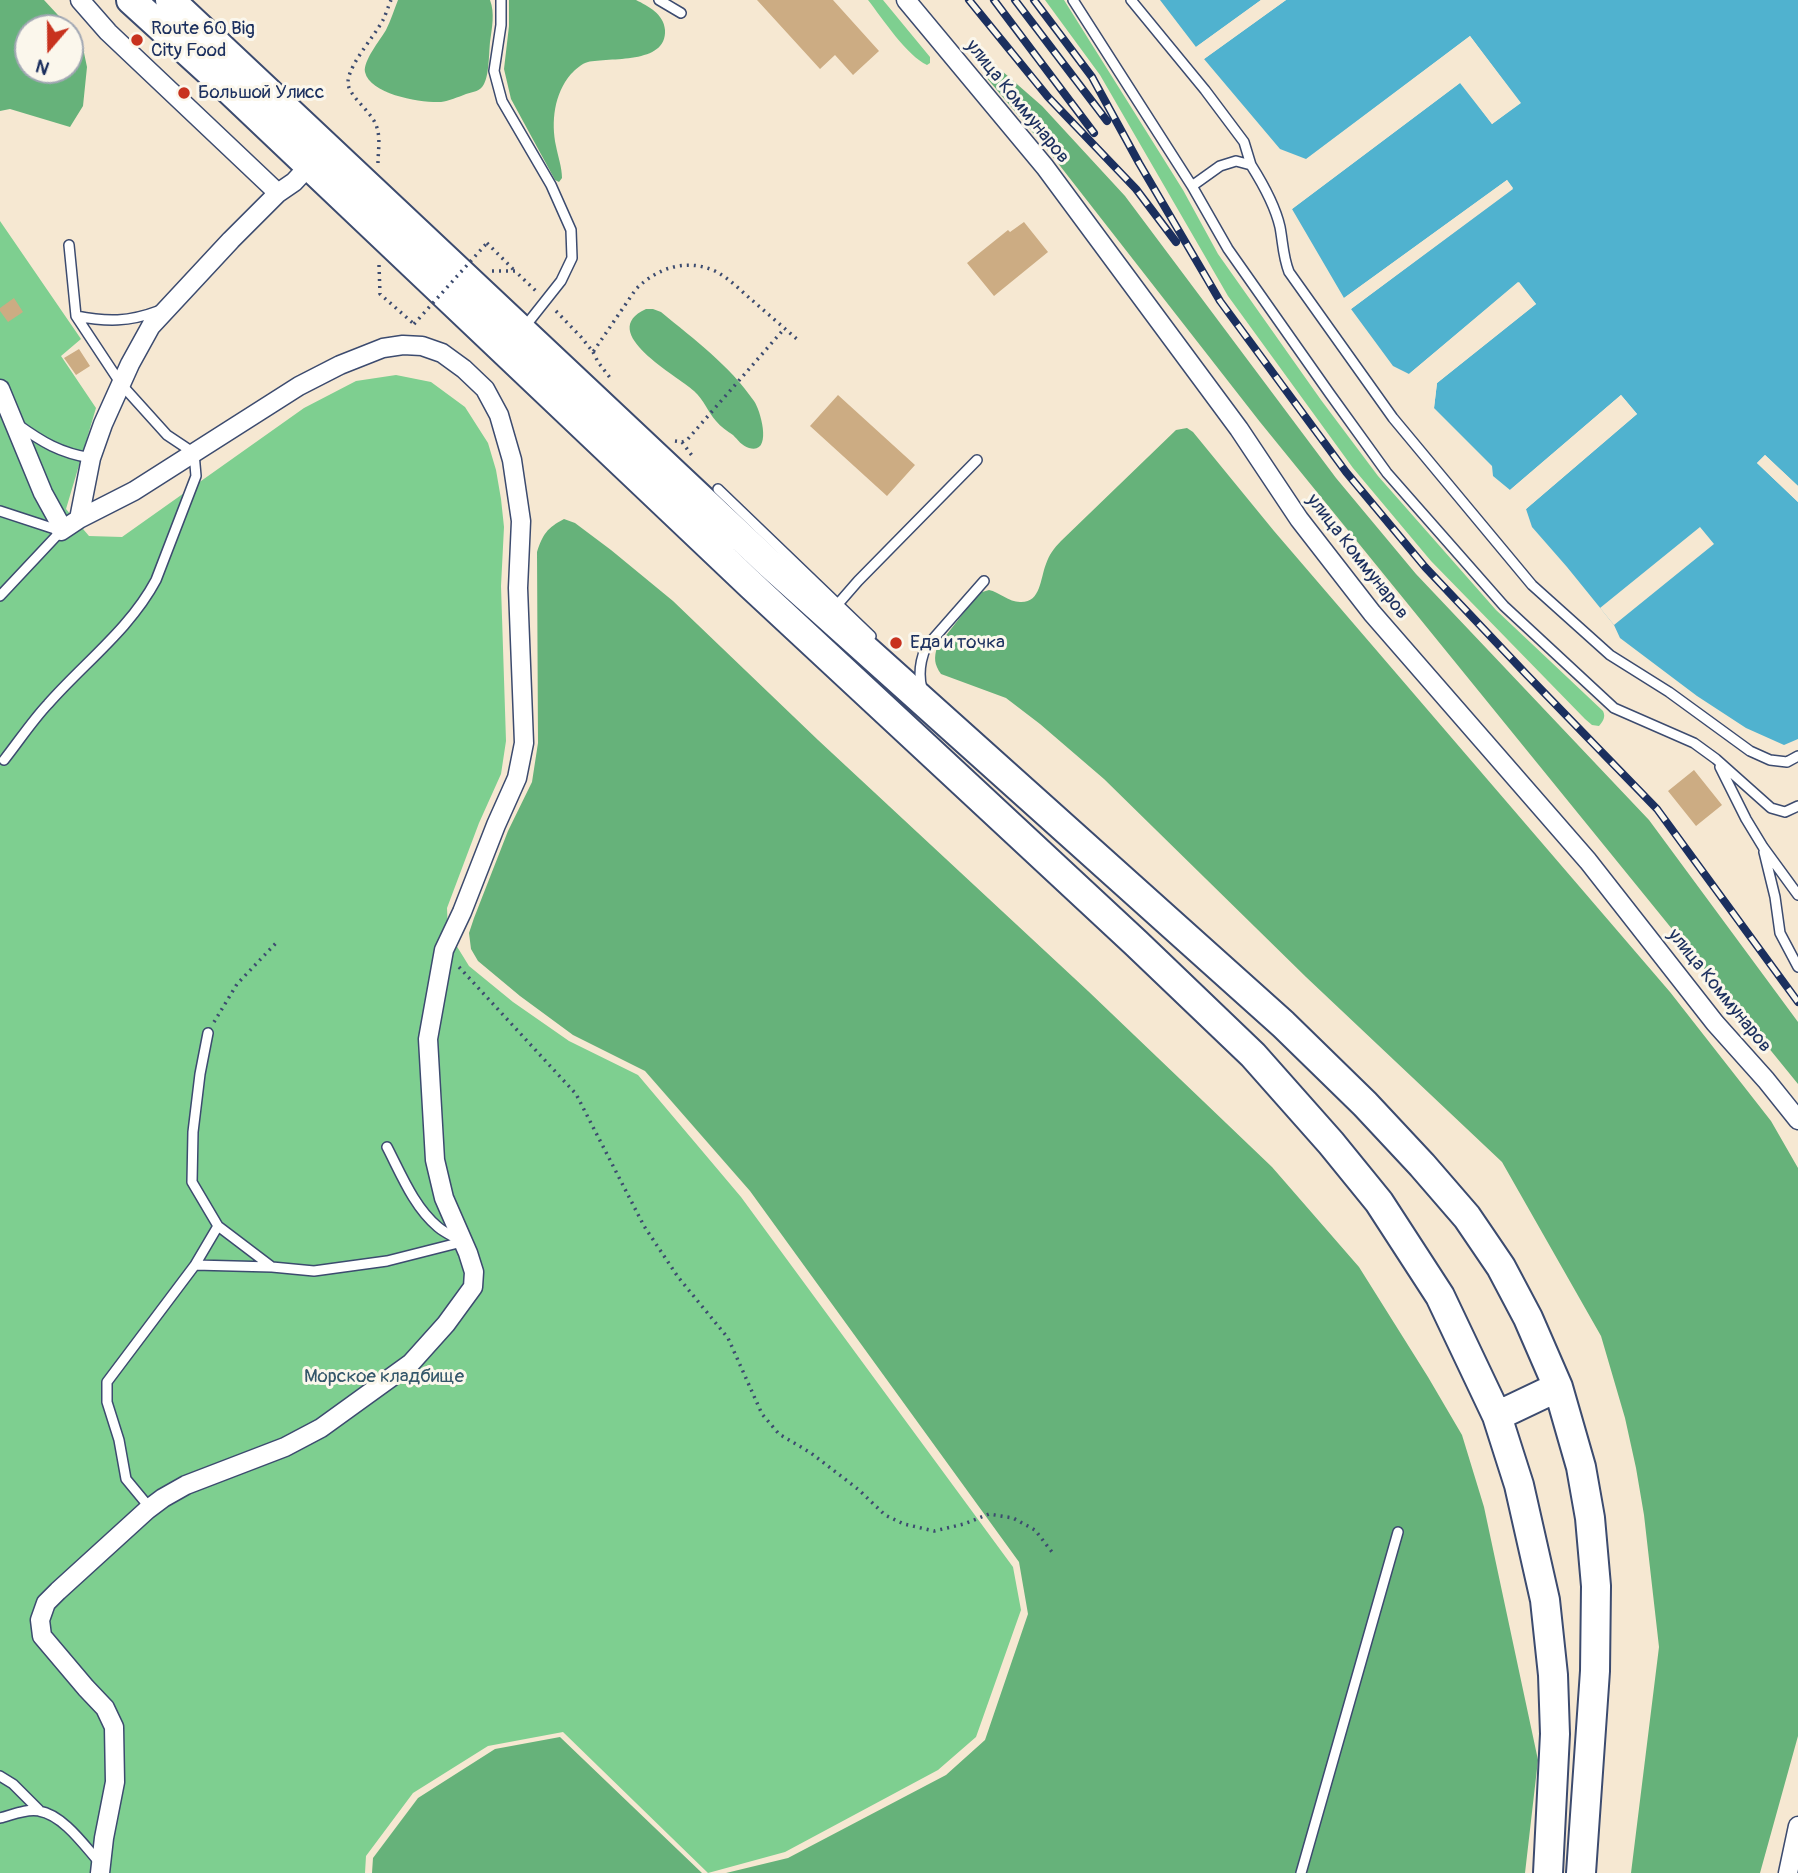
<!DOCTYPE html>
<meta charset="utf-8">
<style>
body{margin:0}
#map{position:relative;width:1798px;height:1873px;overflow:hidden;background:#f6e8d2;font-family:Pangolin,sans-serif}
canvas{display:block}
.north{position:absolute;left:14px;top:14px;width:70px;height:70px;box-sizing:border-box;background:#fbf7ec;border:2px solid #a1a7b3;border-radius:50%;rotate:200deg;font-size:19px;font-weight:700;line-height:28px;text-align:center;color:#1b2f5e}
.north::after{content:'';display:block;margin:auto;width:24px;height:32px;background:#c8321e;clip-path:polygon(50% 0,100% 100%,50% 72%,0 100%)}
</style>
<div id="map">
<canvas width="1798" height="1873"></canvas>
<div class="north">N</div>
</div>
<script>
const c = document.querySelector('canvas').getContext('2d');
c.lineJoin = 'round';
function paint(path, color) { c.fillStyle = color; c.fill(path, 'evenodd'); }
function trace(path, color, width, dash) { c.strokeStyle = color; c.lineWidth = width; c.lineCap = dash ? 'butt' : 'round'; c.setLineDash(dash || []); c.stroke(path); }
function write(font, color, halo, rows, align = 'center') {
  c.font = font + ' Pangolin,sans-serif'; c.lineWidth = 6; c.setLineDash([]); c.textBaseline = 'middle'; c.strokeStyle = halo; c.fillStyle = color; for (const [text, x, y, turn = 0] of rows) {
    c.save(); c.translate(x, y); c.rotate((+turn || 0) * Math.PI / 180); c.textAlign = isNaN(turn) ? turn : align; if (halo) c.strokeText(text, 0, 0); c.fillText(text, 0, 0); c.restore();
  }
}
paint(new Path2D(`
 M868,0H883L930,57V63L927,65C907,56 882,18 868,0Z
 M1045,0H1064L1183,190L1218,254L1321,400L1378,476L1496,610L1603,711C1606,717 1603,721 1599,726L1592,725L1585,719L1431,561L1353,468L1228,296L1100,75Z
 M0,221L81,339L61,356L96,408L66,509L89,536L122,537L304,408L356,381L396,375L431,382L465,407L488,443L496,470L501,499L504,527L501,586L506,741L501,774L479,823L447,908L448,932L469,966L513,1002L569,1041L638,1075L741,1197L1013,1567L1021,1610L976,1737L938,1770L785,1852L708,1873L563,1732L488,1746L413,1793L366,1856L365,1873H0Z`), '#7ecf90');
paint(new Path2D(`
 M0,0H44L70,28H28V70H70V28L83,48L87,67L83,106L70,127L10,109L0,111Z
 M398,0H490C495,13 492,28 490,42C489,53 489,76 484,84C481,91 473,92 466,94C458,97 449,101 441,102C422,103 370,95 365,72C363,61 380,40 386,30C391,20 394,10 398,0Z
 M509,0H636C648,6 664,14 665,30C667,65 609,57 588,62C582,63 575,70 571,74C554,94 551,122 556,146C558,157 562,167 562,178L559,182L555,180L511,99L504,69L509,26Z
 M988,66L995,67L1002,71L1042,106L1125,196L1336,478L1416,574L1649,820L1798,1022V1084L1260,422L1050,153L986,77L984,69Z
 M646,309H653L661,312C695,340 729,365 754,401C761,411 773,455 749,448C742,446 738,440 733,435C727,431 721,427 716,421C708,412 704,400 694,391C678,376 595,332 646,309Z
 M1187,428L1193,432L1274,531L1670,992L1771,1121L1798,1168V1736L1760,1873H1631L1659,1647L1644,1515L1636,1468L1625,1418L1601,1336L1502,1162L1306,977L1104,779L1040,724L1006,698L941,674C934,664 934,658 937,647L979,593L989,590C999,592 1009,602 1020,602C1041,603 1040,579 1046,564C1049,555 1054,548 1061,541L1176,430Z
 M564,519L575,523L611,550L673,601L818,740L1088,991L1272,1167L1359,1267L1428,1377L1462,1435L1484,1507L1538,1760L1525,1873H726L788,1858L946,1775L985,1740L1028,1614L1019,1562L750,1191L645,1071L573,1035L520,996L478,961L471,949L469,933L474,918L508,831L532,782L538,743L537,552C543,534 547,528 564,519Z
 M560,1737L702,1873H372L373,1858L418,1798L495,1749Z`), '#66b27a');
paint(new Path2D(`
 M1160,0H1261L1196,47Z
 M1286,0H1798V486L1765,455L1757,463L1798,502V739L1784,745L1746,728L1697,696L1620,638L1614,625L1567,567L1532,527L1526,509L1637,414L1621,395L1510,490L1493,476L1492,466L1434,408L1437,383L1536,304L1519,282L1409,374L1393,366L1351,309L1513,189L1507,180L1344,298L1292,209L1461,82L1492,124L1520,103L1470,36L1306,159L1280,149L1204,59Z`), '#50b2cf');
paint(new Path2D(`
 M1261,0H1265L1198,50L1196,47Z
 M1280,0H1286L1204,59L1202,56Z
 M1470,36L1521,103L1492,124L1460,83L1292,209L1290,206L1459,79L1463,80L1493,119L1516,102L1469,41L1308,162H1303Z
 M1507,180L1513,188L1351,309L1349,306L1508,188L1506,185L1346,300L1344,298Z
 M1518,282L1536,304L1437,383L1434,408L1431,404L1434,381L1531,304L1518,287L1411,377L1409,374Z
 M1621,395L1637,414L1526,509L1524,507L1632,413L1620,400L1512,493L1510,490Z
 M1765,455L1798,486V489L1765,460L1762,463L1798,497V502L1757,463Z
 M1700,527L1714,544L1614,625L1600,608Z`), '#f6e8d2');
paint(new Path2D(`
 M757,0H833L879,51L853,75L835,55L820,69Z
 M1024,222L1048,252L994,296L967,263L1008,230L1010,232Z
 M14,298L23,312L8,322L0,311V308Z
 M79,349L90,366L76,375L64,358Z
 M838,395L915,465L887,496L810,426Z
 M1694,770L1722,805L1696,826L1668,791Z`), '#ccac83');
const service = new Path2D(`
 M501,0V25L494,71L502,101L551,185L571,230L572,258L561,281L523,329
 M659,0L681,13
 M1073,0L1192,186L1228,249L1330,394L1387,473L1504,606L1614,708L1694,743L1716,759L1771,808L1785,812L1798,806
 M1131,0L1205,90L1244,142L1251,165
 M1192,186L1220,166L1236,161L1251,165C1263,184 1275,205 1280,227C1283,243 1283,257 1289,272L1393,418L1532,585L1610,655L1669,692L1750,751L1770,760L1787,762L1798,756
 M76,316C107,322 129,322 158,311
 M17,424C42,442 60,453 91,458
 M718,489L871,636
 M0,511L61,531
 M0,596L61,531
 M838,604L858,581L977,460
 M922,689C918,674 920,661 926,647L984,581
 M4,760C19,741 32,721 48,704C84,663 130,629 156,580L196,476L194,453L167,435L121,384L76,316L69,245
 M1720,767L1746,819L1763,847L1798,895
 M1764,852L1775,897L1780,933L1798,967
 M208,1033L200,1074L193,1132L192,1182L218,1226L272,1267L314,1271L387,1261L462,1242C455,1237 445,1233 438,1227C414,1207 401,1174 387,1147
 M195,1265L218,1226
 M150,1508L126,1479L119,1440L107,1402V1382L195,1265L272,1267
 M0,1776L13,1784L39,1810
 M0,1818C12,1815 27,1808 39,1811C63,1815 84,1845 99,1862
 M1301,1873L1398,1532`);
const minor = new Path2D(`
 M80,0L108,32L278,193
 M906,0L1045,167L1239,429L1299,519L1372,613L1588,861L1715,1023L1766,1080L1798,1120
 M0,389L43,493L59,522L61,531L79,519L134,491L299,386L340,365L383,348L403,345L422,346L442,353L464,369L485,389L499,415L512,460L521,521L518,588L524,743L517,778L496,825L462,912L444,950L428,1039L435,1160L444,1198L468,1253L474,1272L473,1287L446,1324L411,1363L321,1428L285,1447L186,1485L163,1498L147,1510L58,1591L46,1603L40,1620L42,1636L86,1688L105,1708L114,1727L115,1782L104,1838L100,1873
 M79,519L91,458L103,424L130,364L151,326L231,240L278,193L294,182L309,166
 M1788,1873L1798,1826`);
const trunk = new Path2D(`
 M131,0L221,82L751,585L1136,943L1253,1055L1331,1143L1379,1202L1440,1296L1497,1416L1519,1485L1545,1600L1553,1675L1555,1734L1548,1873
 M170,0L770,564L1283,1024L1365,1104L1422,1165L1467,1217L1501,1267L1528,1318L1558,1387L1581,1467L1590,1518L1596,1586L1595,1671L1581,1873
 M1497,1416L1558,1387`);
trace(service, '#3c4b6f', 12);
trace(minor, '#3c4b6f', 21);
trace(trunk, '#3c4b6f', 32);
trace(new Path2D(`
 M378,163C378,151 381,137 376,125C371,111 346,94 348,81C350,63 374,37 383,20C386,14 388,7 391,0
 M487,243L515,271
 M379,265L380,294L414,324
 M492,271H515L536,291
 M556,311L581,337L593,352L636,289C657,268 686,258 715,271C729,278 741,291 753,301C768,314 783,327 798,340
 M593,352L598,362L611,379
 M675,441L682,442L687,440L784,329
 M682,442L693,457
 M459,967L576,1094L644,1226L678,1277L728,1338L762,1414L779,1434L811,1453L859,1490L885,1515L904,1524L934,1531L964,1524L989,1514L1013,1518L1035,1530L1052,1552
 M214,1022L237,984L276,943`), '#3c4b6f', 3.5, [2, 5]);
trace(service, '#fff', 9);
trace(minor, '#fff', 18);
trace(trunk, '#fff', 28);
const rail = new Path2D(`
 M969,0L1048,97L1136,189L1176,242
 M994,0L1094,133
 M1015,0L1107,121
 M1034,0L1092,77L1139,163L1220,301L1346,472L1425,567L1527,675L1657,809L1798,1002`);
trace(rail, '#1b2f5e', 8);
trace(rail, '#fbf7ec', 5, [16]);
trace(new Path2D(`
 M414,324L487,243`), '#3c4b6f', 3.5, [2, 5]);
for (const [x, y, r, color] of [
 [137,40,7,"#c8321e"],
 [184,93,7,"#c8321e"],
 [896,643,7,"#c8321e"]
]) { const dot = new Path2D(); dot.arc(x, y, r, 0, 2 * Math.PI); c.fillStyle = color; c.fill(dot); trace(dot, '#fbf7ec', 2.5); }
write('19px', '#1b2f5e', '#fbf7ec', [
 ["Route 60 Big",151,29],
 ["City Food",151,51],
 ["Большой Улисс",198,93],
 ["Еда и точка",910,643]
], 'left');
write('19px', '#1b2f5e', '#fbf7ec', [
 ["улица Коммунаров",1017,102,51],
 ["улица Коммунаров",1357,557,52],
 ["улица Коммунаров",1719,991,51]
]);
write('19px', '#34576a', '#fbf7ec', [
 ["Морское кладбище",384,1377]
]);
</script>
